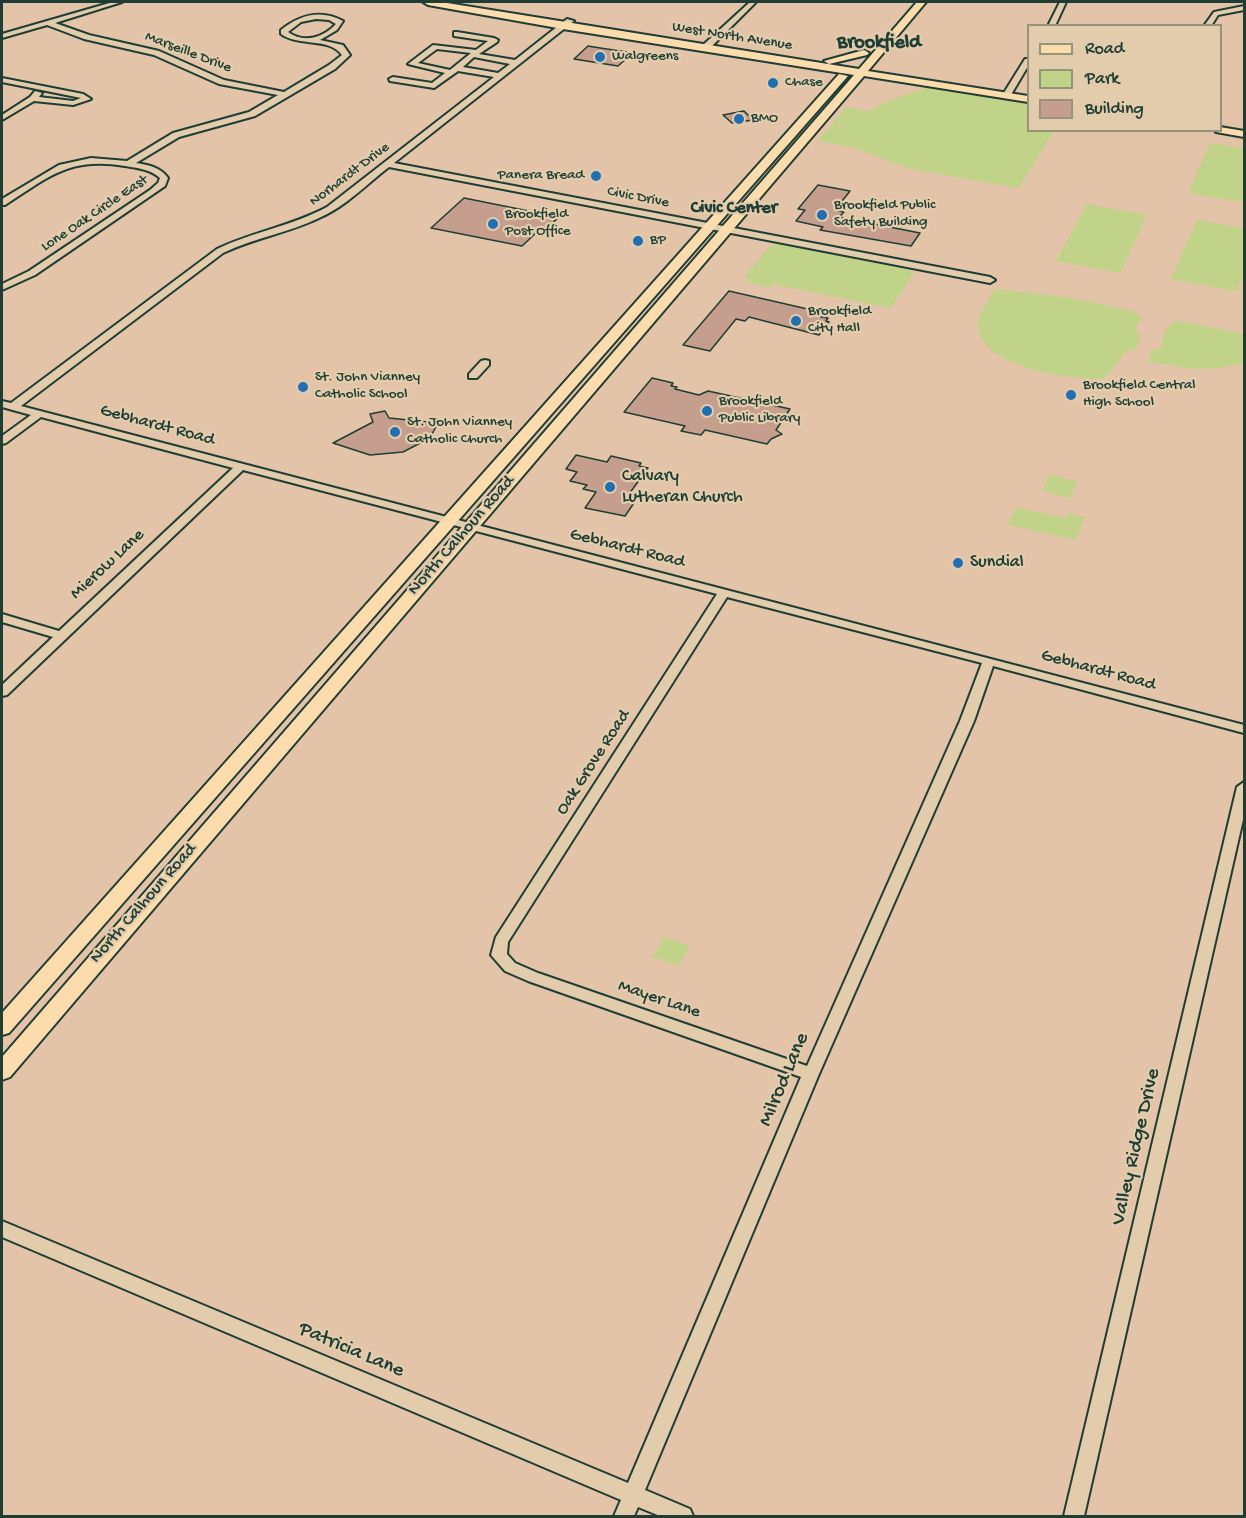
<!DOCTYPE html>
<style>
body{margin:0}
#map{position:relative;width:1246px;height:1518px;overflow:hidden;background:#e4c4a8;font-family:"Gochi Hand",sans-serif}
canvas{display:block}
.frame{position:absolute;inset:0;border:3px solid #1f3d34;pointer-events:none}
.legend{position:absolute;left:1027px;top:24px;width:195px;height:108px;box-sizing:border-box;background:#e2ccab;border:2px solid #94937b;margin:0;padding:8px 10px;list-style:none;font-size:18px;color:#1f3d34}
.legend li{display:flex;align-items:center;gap:12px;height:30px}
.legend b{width:30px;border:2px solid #94937b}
</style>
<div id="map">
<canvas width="1246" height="1518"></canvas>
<div class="frame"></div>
<ul class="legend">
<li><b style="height:8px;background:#fcdcac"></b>Road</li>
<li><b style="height:16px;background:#c1d388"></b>Park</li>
<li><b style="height:16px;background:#c59e8d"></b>Building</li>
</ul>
</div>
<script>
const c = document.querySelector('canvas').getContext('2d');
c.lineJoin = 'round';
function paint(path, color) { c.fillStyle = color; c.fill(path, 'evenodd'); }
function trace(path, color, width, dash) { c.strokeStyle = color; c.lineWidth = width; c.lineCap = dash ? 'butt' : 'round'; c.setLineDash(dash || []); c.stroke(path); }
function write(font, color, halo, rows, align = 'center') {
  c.font = font + ' "Gochi Hand",sans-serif'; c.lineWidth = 4.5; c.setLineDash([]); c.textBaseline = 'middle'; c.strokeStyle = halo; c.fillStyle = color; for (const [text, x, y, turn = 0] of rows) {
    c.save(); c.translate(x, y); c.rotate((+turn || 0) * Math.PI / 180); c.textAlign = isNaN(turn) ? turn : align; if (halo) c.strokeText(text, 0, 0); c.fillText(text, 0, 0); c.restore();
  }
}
paint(new Path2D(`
 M928,87L1028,102V130L1054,131L1019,188L911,169L852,147L818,141L846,107L869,111L886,102Z
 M1210,143L1244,148V202L1188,193Z
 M1087,204L1147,215L1120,273L1056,261Z
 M1197,220L1244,228V271L1237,291L1171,279Z
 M779,243L906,267L914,273L891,308L772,284L769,288L749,282L745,276L769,247Z
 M995,289L1065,297L1133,311L1141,317L1135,333L1141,334L1135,351L1128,349L1104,379C1072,379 983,369 978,327C977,314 989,300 995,289Z
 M1179,321L1244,334V363C1204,374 1187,367 1149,362L1151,349L1161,350C1163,336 1165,324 1179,321Z
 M1050,475L1077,481L1070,498L1042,491Z
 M1016,508L1066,518L1068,513L1085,517L1076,540L1008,525Z
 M664,937L690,946L679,966L653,957Z`), '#c1d388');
const building = new Path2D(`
 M588,46L594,47L633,53L618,66L574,59Z
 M744,111L753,120L732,123L723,115Z
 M818,185L850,191L835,210L844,212L839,217L920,233L911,246L820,230L823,227L796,221L805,210L798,209Z
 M464,198L559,217L541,234L536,233L522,246L431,228Z
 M729,291L825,313L821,317L828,318L826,321L829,322L819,335L749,317L745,321L736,319L710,351L683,345Z
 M652,378L673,383L671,386L677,387L675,389L699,395L708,391L790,409L776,430L782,434L771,439L767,444L705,430L701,435L681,431L685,426L624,412Z
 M385,411L389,418L438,423L430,438L403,452L370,455L333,443L373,422L370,414Z
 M576,455L607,462L611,456L641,463L639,466L648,468L629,494L626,502L634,503L625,516L585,508L596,492L583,489L587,485L570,481L577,472L566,469Z`);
paint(building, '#c59e8d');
trace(building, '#1f3d34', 1.5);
const minor = new Path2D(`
 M113,2H122L55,23L89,35L159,51L224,80L284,92L329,65L342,55C329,37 299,47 281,34V30C300,15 320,9 343,21L337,30L320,40L343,45L350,55L335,69L255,116L179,137L136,163C149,165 160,167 168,178L165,186L35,275L2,290V284L29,271L150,190L158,183L160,178C150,169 137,168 125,166C69,157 50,176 5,205H2V199L59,165L91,158L127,161L173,133L249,112L278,95L219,84L154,55L84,39L47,25L2,38V34ZM316,19L329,20L336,24C324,37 304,44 288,32L301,22Z
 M750,2H756L708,50H702V46Z
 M1060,2H1066L1055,26H1048Z
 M1244,6V10L1218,15L1211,26H1204L1214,12Z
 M567,19L574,21L394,163L990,277L995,280L990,283L389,167C367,184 345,207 319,218C288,233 254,238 223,253L21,406L1244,725V733L993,666L974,721L819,1074L645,1490L690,1509L693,1516H660L638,1507L634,1516H614L621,1500L2,1237V1221L628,1483L801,1077L528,981L505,971L491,955L496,937L717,594L243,470L7,695L2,696V685L53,637L2,622V614L59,631L233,468L41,417L6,443L2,444V436L31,415L2,407V401L11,403L217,249C252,232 292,226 327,207L494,77L458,71L434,88L390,81L389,79L393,77L432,83L445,73L408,64L433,45L476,50L488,41L454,36V32H457L494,38L498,40L497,42L479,54L515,60ZM437,49L471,53L450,70L418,63ZM474,57L510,64L498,73L463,67ZM727,597L982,663L960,721L807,1066L538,973L515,963L507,954L508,942Z
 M1025,59H1028V66L1009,98H1003L1002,96Z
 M2,78L83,94L91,99L73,105L34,101L2,120V115L30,97L35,91L42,93L39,97L73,101L81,98L2,82Z
 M485,360L489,361V365L477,378H469V374L481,361Z
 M1244,782V815L1084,1516H1064L1237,787Z`);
const major = new Path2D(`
 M423,2H441L859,69L917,2H926L868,71L1028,96V102L864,76L10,1077L2,1080V1057L854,75L563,29L428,5Z
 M864,50L869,53L867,55L829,64L824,61Z
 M839,74L848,76L9,1033L2,1035V1013Z
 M1220,127L1244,131V137L1216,132L1215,130H1220Z`);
trace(minor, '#1f3d34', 4);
trace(major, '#1f3d34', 4);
paint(minor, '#e2ccab');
paint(major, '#fcdcac');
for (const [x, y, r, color] of [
 [600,57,6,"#1f6fb2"],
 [773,83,6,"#1f6fb2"],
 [739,119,6,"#1f6fb2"],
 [596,176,6,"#1f6fb2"],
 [822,215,6,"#1f6fb2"],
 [493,224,6,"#1f6fb2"],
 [638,241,6,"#1f6fb2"],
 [796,321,6,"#1f6fb2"],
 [303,387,6,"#1f6fb2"],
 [1071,395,6,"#1f6fb2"],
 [707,411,6,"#1f6fb2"],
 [395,432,6,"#1f6fb2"],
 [610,487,6,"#1f6fb2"],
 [958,563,6,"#1f6fb2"]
]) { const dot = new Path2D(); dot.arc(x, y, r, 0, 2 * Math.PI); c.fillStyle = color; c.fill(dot); trace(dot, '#e2ccab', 2); }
write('15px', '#1f3d34', '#e2ccab', [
 ["West North Avenue",732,37,9],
 ["Marseille Drive",188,53,21],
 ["Norhardt Drive",350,175,-37],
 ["Civic Drive",638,198,11],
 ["Lone Oak Circle East",95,214,-34]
]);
write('15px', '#1f3d34', '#e2ccab', [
 ["Walgreens",612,57],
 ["Chase",785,83],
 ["BMO",751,119],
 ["Panera Bread",584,176,"right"],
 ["Brookfield Public",834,206],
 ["Safety Building",834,223],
 ["Brookfield",505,215],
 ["Post Office",505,232],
 ["BP",650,241],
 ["Brookfield",808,312],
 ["City Hall",808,329],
 ["St. John Vianney",315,378],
 ["Catholic School",315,395],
 ["Brookfield Central",1083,386],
 ["High School",1083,403],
 ["Brookfield",719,402],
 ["Public Library",719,419],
 ["St. John Vianney",407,423],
 ["Catholic Church",407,440]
], 'left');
write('bold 18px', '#1f3d34', '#e2ccab', [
 ["Civic Center",734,209]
]);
write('18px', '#1f3d34', '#e2ccab', [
 ["Gebhardt Road",157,426,15],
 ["North Calhoun Road",462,536,-49],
 ["Gebhardt Road",627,549,14],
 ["Mierow Lane",108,565,-43],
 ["Gebhardt Road",1098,671,15],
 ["Oak Grove Road",594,763,-57],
 ["North Calhoun Road",144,904,-49],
 ["Mayer Lane",659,1000,19]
]);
write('18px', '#1f3d34', '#e2ccab', [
 ["Calvary",622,477],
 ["Lutheran Church",622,498],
 ["Sundial",970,563]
], 'left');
write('bold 20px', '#1f3d34', '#e2ccab', [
 ["Brookfield",879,44]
]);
write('21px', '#1f3d34', '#e2ccab', [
 ["Milrod Lane",785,1080,-67],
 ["Valley Ridge Drive",1137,1147,-77],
 ["Patricia Lane",351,1351,23]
]);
</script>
